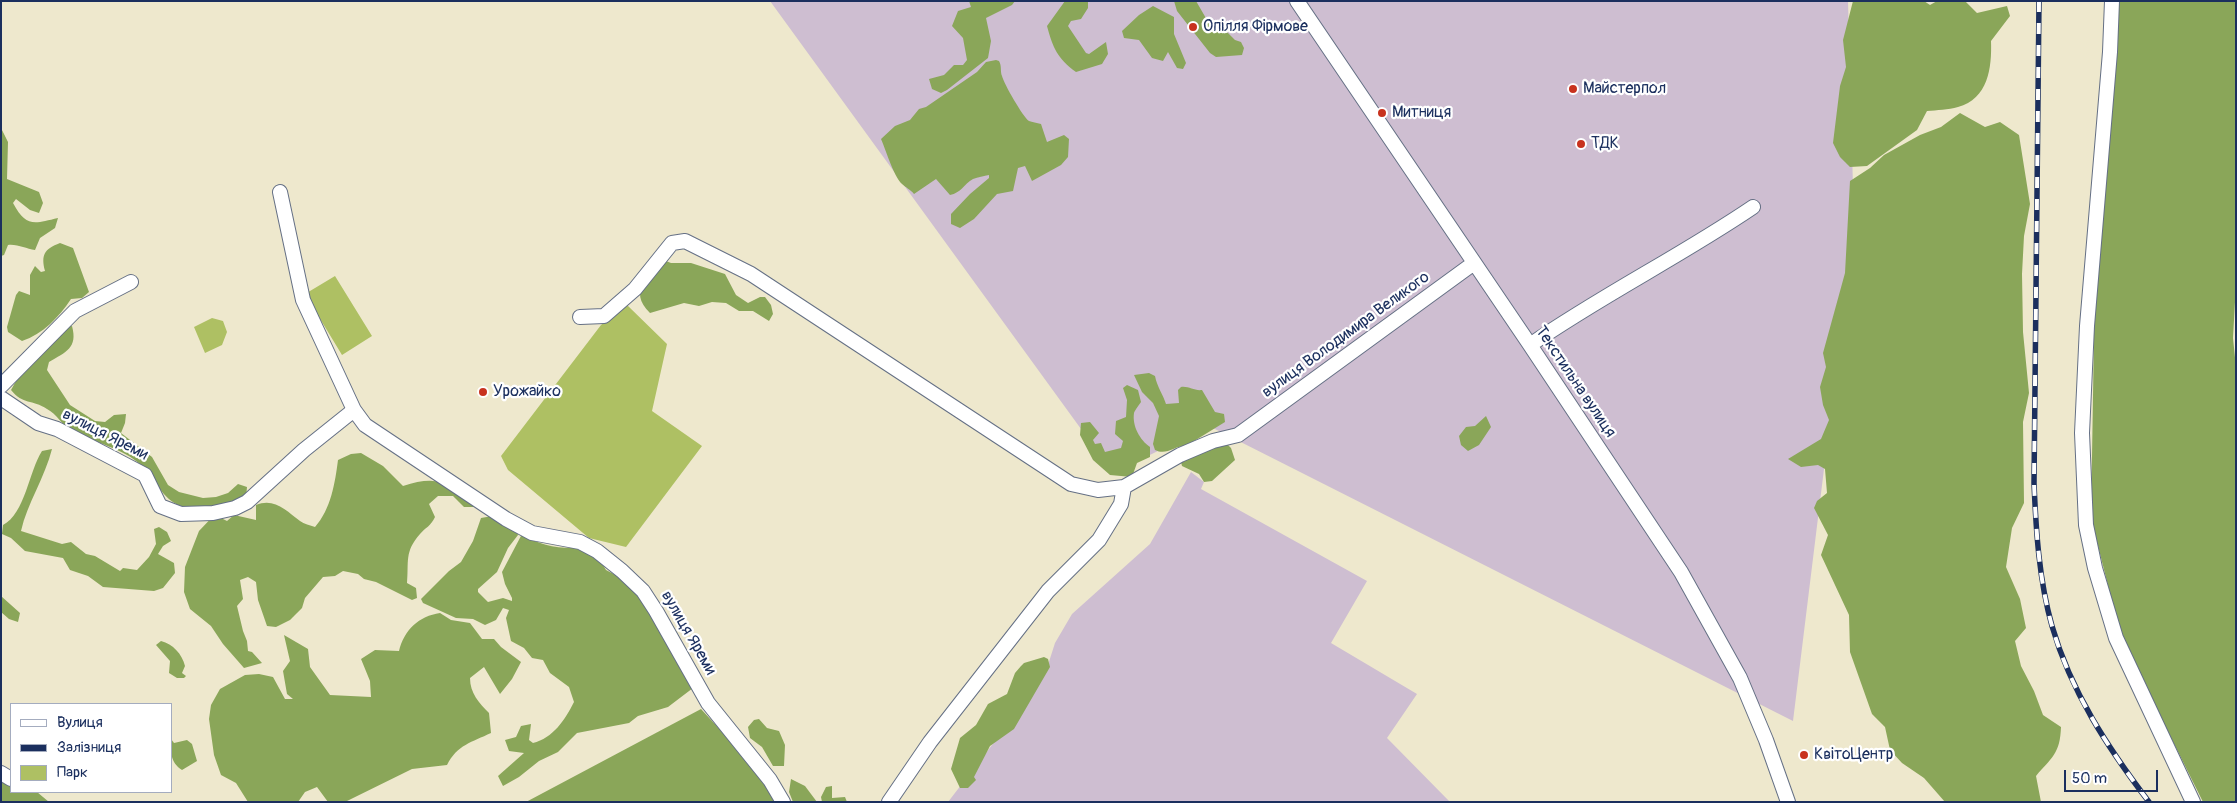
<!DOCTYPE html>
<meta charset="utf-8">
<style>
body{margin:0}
#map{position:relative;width:2237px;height:803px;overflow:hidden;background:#eee8cd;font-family:Pangolin,sans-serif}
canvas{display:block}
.frame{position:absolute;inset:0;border:2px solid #1b2f5e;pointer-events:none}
.legend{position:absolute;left:10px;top:703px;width:162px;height:90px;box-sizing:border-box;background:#fff;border:1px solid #a4acbf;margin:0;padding:6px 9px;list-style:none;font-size:15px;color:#1b2f5e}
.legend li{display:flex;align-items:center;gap:10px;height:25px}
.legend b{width:25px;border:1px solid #a4acbf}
.scale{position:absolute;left:2064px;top:770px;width:94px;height:22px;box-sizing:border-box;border:2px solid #1b2f5e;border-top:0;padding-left:6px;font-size:15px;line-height:18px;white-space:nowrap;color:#1b2f5e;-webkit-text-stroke:4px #fff;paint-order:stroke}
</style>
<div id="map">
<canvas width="2237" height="803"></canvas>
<div class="frame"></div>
<ul class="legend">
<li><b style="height:6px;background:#fff"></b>Вулиця</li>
<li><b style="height:6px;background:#1b2f5e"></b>Залізниця</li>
<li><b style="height:14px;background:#aec063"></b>Парк</li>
</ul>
<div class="scale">50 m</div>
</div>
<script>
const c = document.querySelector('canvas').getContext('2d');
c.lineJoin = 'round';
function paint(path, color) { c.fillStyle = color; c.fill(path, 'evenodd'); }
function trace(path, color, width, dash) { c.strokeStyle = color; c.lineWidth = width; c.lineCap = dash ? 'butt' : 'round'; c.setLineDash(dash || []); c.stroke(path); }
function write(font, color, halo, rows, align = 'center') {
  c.font = font + ' Pangolin,sans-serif'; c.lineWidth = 4.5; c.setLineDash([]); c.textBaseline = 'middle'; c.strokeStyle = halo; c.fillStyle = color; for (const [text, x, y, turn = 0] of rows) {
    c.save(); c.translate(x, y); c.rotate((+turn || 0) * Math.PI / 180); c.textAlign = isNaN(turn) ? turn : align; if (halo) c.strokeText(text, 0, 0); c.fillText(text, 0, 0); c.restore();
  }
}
paint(new Path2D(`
 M770,1H1848L1854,225L1793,721L1209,426L1113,473Z
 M1191,472L1204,482L1201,489L1367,581L1331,643L1417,694L1387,738L1450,802H948L1029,697L1047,668L1055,643L1072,614L1150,544Z`), '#cebed1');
paint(new Path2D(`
 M335,276L372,336L342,355L305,294Z
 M626,304L667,344L652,411L702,446L626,547L589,538L508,470L501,456L601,325Z
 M212,318L223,321L227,332L222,345L205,353L194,327Z`), '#aec063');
paint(new Path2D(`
 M969,1H1015L1012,5L986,18L991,41L988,58L947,90L941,93L932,89L929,79L944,75L954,65H963L967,60L963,38L952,26L958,11L971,7Z
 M1065,1H1088V8L1081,19L1071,21L1068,26L1086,53L1089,54L1106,42L1108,54L1102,64L1076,72C1057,58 1053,48 1047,26Z
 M1174,1H1196L1214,32L1226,31L1235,40L1241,42L1244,48L1242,55L1216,57L1210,53L1177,11Z
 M1853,1H1924L1930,5L1937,1H1965L1977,13L2007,6L2010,16L1991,41C1992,68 1988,99 1958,107C1948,110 1937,110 1927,111L1917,130L1867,166L1850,167L1840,157L1833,143L1840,86L1846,67L1843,40Z
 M2115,1H2235L2236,284L2233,338L2236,367V802H2203L2121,637L2091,518L2095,273Z
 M1153,6L1174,17V34L1186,63L1183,69L1177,68L1168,52L1163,61L1152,58L1139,40L1124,38L1122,31L1139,15Z
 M996,60L999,61C1002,66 1000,71 1002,76C1004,84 1023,117 1029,121C1032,122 1037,123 1041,124L1047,142L1064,135L1069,139L1068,157L1061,165L1032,181L1025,166L1018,168L1013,191L997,194L974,219L960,228L951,224V214L970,194L989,178V175C984,176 978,177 973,179C964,184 961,193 950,195L936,179L914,194C910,189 906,188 902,184C893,175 886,150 881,139L895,126L910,120L919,109L926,107L977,72L986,62Z
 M1960,113L1985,127L2000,122L2019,135L2030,204L2024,236L2022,274L2023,332L2029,393L2023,422L2024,503L2012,528L2006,567L2020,599L2026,628L2015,641L2021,666L2034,691L2043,715L2061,727C2060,754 2052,757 2036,776L2041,802H1945L1924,778L1902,763L1890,750L1885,727L1872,714L1850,652L1849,615L1821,555L1828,535L1814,508L1817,501L1827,493L1825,469L1818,465L1801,467L1788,459L1821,439L1829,420L1823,405L1820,387L1826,367L1823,353L1845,273L1850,181L1870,168L1884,155L1920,135L1941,127Z
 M1,128L8,142L7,179L39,192L43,203L39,213L30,210L16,199L13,203C26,227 33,224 58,218L55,228L40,238L35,250C26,249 18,244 8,245L4,255L1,256Z
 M60,243L73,248L89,292L82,298L71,299C59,317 43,334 22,341L8,332L7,327L16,295L19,291L30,295V275L35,266L41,272L45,271C41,255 44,249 60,243Z
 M666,261L671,263H691L725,274L736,295L748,303L760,297H765L771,305L773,314L769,321L753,311H739L726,303L712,302L699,306L684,303L650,313C627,290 649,276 666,261Z
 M72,326C78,348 66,352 49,362L47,370L70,405L95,421L105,422L114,415L126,414L125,423L121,433L152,457L168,485L179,492L203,498L216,497L228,493L238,484L247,487L246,498L241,502C221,506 201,512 181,506C161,499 156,478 141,465C123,448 94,443 73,431C62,426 57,414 47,409C32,399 23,405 11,390L16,381L66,327Z
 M1149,373L1155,376C1157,387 1163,394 1166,404L1179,403L1178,390L1181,387C1189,386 1194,391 1202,390L1215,412L1224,414L1225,422L1186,446C1175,445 1167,456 1155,450L1153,444L1159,416L1153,403L1142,392L1134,375Z
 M1127,385L1138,390L1141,402C1139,405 1135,410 1134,413C1132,426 1140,440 1150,447V457L1137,463L1132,477L1110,475L1093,460L1080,435L1081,423L1090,422L1099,433L1093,440L1095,444L1101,443L1105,452L1121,448L1123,441L1115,434L1116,421L1126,417L1127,400L1123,388Z
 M1486,416L1491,427L1479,445L1468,451L1461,445L1459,436L1466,427L1475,426Z
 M1228,445L1231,448L1235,460L1212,481L1204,482L1199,474L1182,466L1181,462L1201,448Z
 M52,449C45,477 27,504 21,531L62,544L71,542L86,554L95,556L120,571L123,568L137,570L149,557L156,544L154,529L159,527L167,532L171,541L163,546L158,554L174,563L175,573L163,588L154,591L103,587L88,576L70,570L63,558L25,551L11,538L2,534L3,525C25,514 29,471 42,451Z
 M361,453L383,466L403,486C436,475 451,481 474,507H464L453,496H438L429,504L435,517C431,526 425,528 420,534C404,552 409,562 407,583L416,588L417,598L412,600L376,582L364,579L358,574L343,571L335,576L323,577L305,598L302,608L290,620L276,627L267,626L258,600L256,582L248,577L240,580L243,599L237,606L243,631L247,641L248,651L252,652L262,663L244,668L223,644L211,626L190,609L184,592L185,567L199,531L218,511L223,519L227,521L234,515L256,520V505C274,497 287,511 300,521C304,524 310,525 315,527C331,509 335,483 338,460L351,454Z
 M498,515L515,524L518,535L508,548L497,572L478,589V592L488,602L503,598L512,601V598L505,584L502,572L522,534C541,547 565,550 587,547L597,555L606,570L627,581L652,601L693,688L668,707L638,716L629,723L577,733L558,752L539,761L519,777L503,786L498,776L524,753L509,751L505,740L516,737L521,726L531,724L529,740L533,743C553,738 565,720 574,702L569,687L550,673L543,660L532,658L524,648L511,641L506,618L509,610L503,608L496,620L485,625L473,619L456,618L423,603L421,599L449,571L461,562L473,541L481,518Z
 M1,596L20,613L18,622L9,619L1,612Z
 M440,613L451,620L470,623L482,639H494L501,647L521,662L512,679L500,694L484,667L470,678C470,693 479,703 489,713L491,733C472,742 457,745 447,765L412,769L345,802H328L317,787L305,792L298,802H248L236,783L221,775L214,755L209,719L211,705L220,689L245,675L259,674L273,677L285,699H293L287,694L283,671L290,661L284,635L308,649L310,667L330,695L371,697L370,681L361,659L375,650L399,651C404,630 419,616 440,613Z
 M161,641C173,644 182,654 185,666L182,673L186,676L184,678H177L169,673L170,661L156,645Z
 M1044,657L1048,659L1050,667L1014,729L990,746L974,777L976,780L968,788H960L951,769L960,738L976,725L988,704L1007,694L1015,673L1021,666L1024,663Z
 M701,709L747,759L779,802H526Z
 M759,719L767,728L779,731L785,745L784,766H773L762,747L750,738L748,727L754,720Z
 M171,739L174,743L187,740L192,744L197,761L182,770C170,762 171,753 171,739Z
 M1,774L11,780V792H37L49,802H1Z
 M791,779L805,786L817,802H793L789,792Z
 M832,786V798L845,797L847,802H822L821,797L826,787Z`), '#8aa659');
const minor = new Path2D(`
 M1297,1L1530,345L1681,572L1740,678L1766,740L1788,802
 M2112,1L2110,52L2087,326L2082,433L2086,525L2095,568L2116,638L2193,802
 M280,192L303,300L354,410
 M580,317L604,316L635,289L672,243L685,241L751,274L1071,484L1098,490L1124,487L1180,455L1213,441L1238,435L1474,263
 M1530,345C1602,295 1681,256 1753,207
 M1,386L75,311L131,282
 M1,398L38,423L57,429L145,475L160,506L181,514L213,513L235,508L247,502L304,450L354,410L365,425L506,519L532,533L580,542L597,551L622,571L643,591L656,611L708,703L770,780L783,802
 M1,773L11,779
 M889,802L930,742L1048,591L1099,540L1121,504L1124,487`);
trace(minor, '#657085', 16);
trace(minor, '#fff', 14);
const rail = new Path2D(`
 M2039,1L2034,483C2036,531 2039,580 2052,626C2071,692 2108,748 2149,802`);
trace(rail, '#1b2f5e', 5.5);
trace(rail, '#fff', 4, [11]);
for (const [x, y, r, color] of [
 [1193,27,5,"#c8321e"],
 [1573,89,5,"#c8321e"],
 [1382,113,5,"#c8321e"],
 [1581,144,5,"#c8321e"],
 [483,392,5,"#c8321e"],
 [1804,755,5,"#c8321e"]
]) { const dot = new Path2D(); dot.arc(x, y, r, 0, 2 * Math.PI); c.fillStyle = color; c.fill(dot); trace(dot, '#fff', 2); }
write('16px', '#1b2f5e', '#fff', [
 ["Опілля Фірмове",1203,27],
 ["Майстерпол",1583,89],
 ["Митниця",1392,113],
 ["ТДК",1591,144],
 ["Урожайко",493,392],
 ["КвітоЦентр",1814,755]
], 'left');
write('16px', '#1b2f5e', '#fff', [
 ["вулиця Володимира Великого",1346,335,-36],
 ["Текстильна вулиця",1575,382,56],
 ["вулиця Яреми",105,435,27],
 ["вулиця Яреми",688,633,60]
]);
</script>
